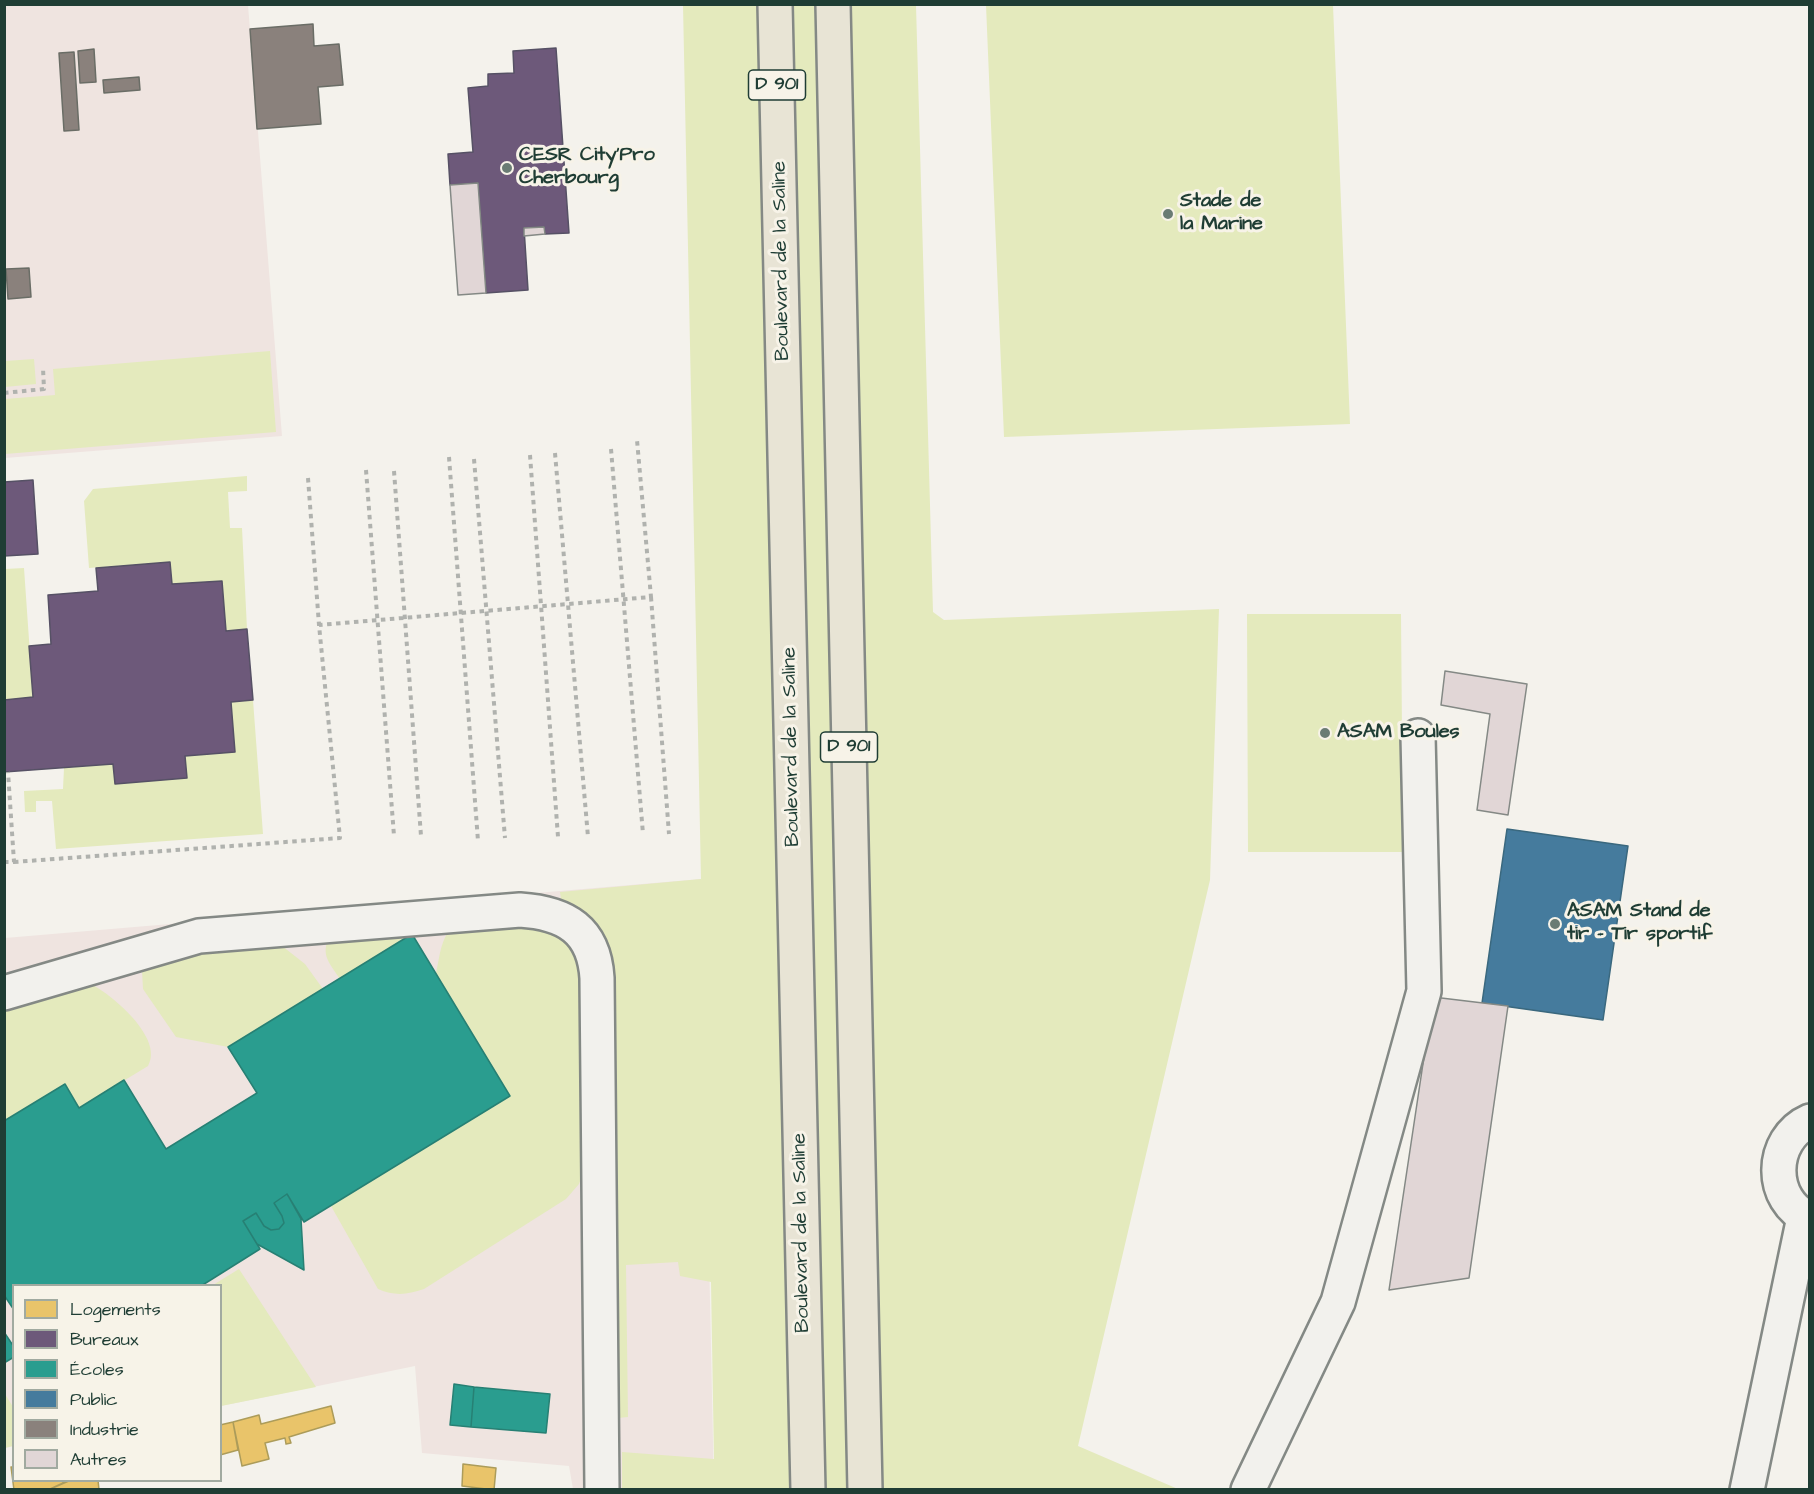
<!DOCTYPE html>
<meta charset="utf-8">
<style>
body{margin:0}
#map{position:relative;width:1814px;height:1494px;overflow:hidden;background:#f4f2ec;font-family:"Architects Daughter",sans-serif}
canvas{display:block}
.frame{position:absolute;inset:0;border:6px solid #1f3d34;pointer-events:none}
.legend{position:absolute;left:12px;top:1284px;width:210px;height:198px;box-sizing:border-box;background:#f7f3e8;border:2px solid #a1aaa0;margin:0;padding:8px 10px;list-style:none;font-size:18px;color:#1f3d34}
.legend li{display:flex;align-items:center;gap:12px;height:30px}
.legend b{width:30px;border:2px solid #a1aaa0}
</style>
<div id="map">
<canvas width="1814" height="1494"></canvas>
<div class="frame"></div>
<ul class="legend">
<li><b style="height:16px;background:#e9c46a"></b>Logements</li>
<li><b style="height:16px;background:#6d597a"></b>Bureaux</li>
<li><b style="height:16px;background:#2a9d8f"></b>Écoles</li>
<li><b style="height:16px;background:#457b9d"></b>Public</li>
<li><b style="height:16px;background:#8a817c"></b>Industrie</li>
<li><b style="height:16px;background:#e1d6d6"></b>Autres</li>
</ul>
</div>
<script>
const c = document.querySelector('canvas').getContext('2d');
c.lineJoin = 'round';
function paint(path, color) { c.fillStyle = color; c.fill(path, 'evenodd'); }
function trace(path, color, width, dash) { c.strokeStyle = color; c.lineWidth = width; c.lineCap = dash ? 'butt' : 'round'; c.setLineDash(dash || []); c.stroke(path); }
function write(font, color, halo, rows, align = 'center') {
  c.font = font + ' "Architects Daughter",sans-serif'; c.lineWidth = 6; c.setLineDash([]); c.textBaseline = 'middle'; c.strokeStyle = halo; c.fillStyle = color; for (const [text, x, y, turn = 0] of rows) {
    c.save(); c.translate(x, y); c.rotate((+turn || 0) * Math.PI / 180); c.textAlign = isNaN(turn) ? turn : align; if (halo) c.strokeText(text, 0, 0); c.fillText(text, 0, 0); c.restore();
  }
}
paint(new Path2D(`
 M5,5H248L282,436L5,458Z
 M701,879L714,1489H573L569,1466L422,1453L415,1366L221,1406L220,1286H14L13,1446L5,1448V938Z`), '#efe4e0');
paint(new Path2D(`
 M683,5H916L933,612L944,620L1219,609L1210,880L1078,1446L1178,1489H622V1452L714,1459L711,1282L680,1276L678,1262L626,1265L628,1417L618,1418L611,965C605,932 591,914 561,899L560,892L701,879Z
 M986,5H1333L1350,424L1004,437Z
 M270,351L276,432L5,454V399L55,395L53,369Z
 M34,359L36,384L5,387V361Z
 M247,476V491L228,492L230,528H242L247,629L226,631L222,581L172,584L170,562L89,568L84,501L93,489Z
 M24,568L33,697L5,700V569Z
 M1247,614H1401L1403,852H1248Z
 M253,700L263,834L56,849L52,801H36V812H25L24,791L63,789L64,768L113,764L115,784L187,778L185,756L235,752L231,702Z
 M459,924L565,928L584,971L583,1174L579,1184L566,1199L424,1289C407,1295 394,1296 378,1289L331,1206L510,1096L436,973C440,957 441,930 459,924Z
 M412,934L340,979C331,965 321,956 328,940Z
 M277,942L305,964L323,989L228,1047L176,1037L143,989L142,971L152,958Z
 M85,981C109,991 165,1038 148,1066L79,1108L5,1121V1003Z
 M239,1269L316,1387L221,1406L220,1286L213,1285Z
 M5,1394L13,1407V1446L5,1448Z`), '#e4eabd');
const homes = new Path2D(`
 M331,1406L335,1423L289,1437L291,1443L286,1444L285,1438L265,1443L269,1459L242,1466L233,1422L259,1415L261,1424Z
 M233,1422L238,1450L220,1455V1425Z
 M463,1464L496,1468L494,1490L462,1486Z
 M11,1467H14V1480H63V1483L48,1490H14Z
 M98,1480L99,1490H48L71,1480Z`);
paint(homes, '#e9c46a');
trace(homes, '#ac9c5a', 1.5);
const offices = new Path2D(`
 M556,48L569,233L545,234L544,227L524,228L528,290L486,293L478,183L450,185L448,154L473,152L468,88L488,86V74L514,73L513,51Z
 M33,480L38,554L4,556V482Z
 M170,562L172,584L222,581L226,631L247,629L253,700L231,702L235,752L185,756L187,778L115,784L113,764L4,772V700L33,697L29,646L51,644L48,595L98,591L96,568Z`);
paint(offices, '#6d597a');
trace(offices, '#565165', 1.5);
const schools = new Path2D(`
 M412,934L510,1096L304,1222L287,1194L274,1203L282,1216L284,1223L279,1229L271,1230L264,1226L256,1213L243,1221L260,1249L201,1286H14V1310L4,1295V1121L65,1084L79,1108L124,1080L166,1149L257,1093L228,1047Z
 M287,1194L301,1219L304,1270L257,1244L243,1221L256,1213L264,1226L271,1230L279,1229L284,1223L282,1216L274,1203Z
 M4,1332L14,1347V1357L4,1363Z
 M454,1384L474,1387L471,1427L450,1425Z
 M474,1387L550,1394L546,1433L471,1427Z`);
paint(schools, '#2a9d8f');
trace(schools, '#278074', 1.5);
const public = new Path2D(`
 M1507,829L1628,846L1603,1020L1482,1003Z`);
paint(public, '#457b9d');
trace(public, '#3a687e', 1.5);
const industry = new Path2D(`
 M313,24L314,46L339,44L343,85L318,87L321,124L257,129L250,29Z
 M94,49L96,82L80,83L78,51Z
 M74,52L79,130L64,131L59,53Z
 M139,77L140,90L104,93L103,80Z
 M29,268L31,297L8,299L6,269Z`);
paint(industry, '#8a817c');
trace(industry, '#6a6d66', 1.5);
const building = new Path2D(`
 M478,183L486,293L458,295L450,185Z
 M544,227L545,234L524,236V228Z
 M1445,671L1527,684L1508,815L1477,810L1490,714L1441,705Z
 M1433,997L1508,1006L1469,1278L1389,1290Z`);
paint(building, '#e1d6d6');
trace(building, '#848985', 1.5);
const minor = new Path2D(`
 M4,993L199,936L520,910C566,913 594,930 597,978L602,1490
 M1810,1121C1769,1139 1768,1201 1810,1219
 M1248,1490L1338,1302L1424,991L1418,736
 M1747,1490L1804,1217`);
const major = new Path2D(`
 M775,4L808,1490
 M833,4L865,1490`);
trace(minor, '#848985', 38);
trace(major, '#848985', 38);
trace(new Path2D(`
 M4,393L44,389L43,368
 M611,449L643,834
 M555,453L588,837
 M530,455L558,837
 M449,457L478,841
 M474,459L505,838
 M366,470L394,836
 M394,471L421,836
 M308,478L319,625
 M651,597L669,834
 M4,862H14L8,772
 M14,862L340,838L319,625L651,597L637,440`), '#b0b2ae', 4, [4.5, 4.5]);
trace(minor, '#f2f1ed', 33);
trace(major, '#e8e4d5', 33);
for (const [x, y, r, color] of [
 [507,168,6,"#6a7c74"],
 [1168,214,6,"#6a7c74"],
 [1325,733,6,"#6a7c74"],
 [1555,924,6,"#6a7c74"]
]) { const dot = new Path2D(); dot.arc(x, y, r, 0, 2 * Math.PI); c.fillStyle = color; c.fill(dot); trace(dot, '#f7f3e8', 2); }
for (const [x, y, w] of [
 [777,85,57],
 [849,747,57]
]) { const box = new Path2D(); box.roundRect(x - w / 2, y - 15, w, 30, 4.5); c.fillStyle = '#f7f3e8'; c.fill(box); trace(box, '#1f3d34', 1.5); }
write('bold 18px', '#1f3d34', null, [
 ["D 901",777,85],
 ["D 901",849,747]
]);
write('bold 20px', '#1f3d34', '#f7f3e8', [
 ["CESR City'Pro",519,156],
 ["Cherbourg",519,179],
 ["Stade de",1180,202],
 ["la Marine",1180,225],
 ["ASAM Boules",1337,733],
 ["ASAM Stand de",1567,912],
 ["tir - Tir sportif",1567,935]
], 'left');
write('20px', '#1f3d34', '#f7f3e8', [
 ["Boulevard de la Saline",782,261,-91],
 ["Boulevard de la Saline",792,747,-91],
 ["Boulevard de la Saline",802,1233,-91]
]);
</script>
